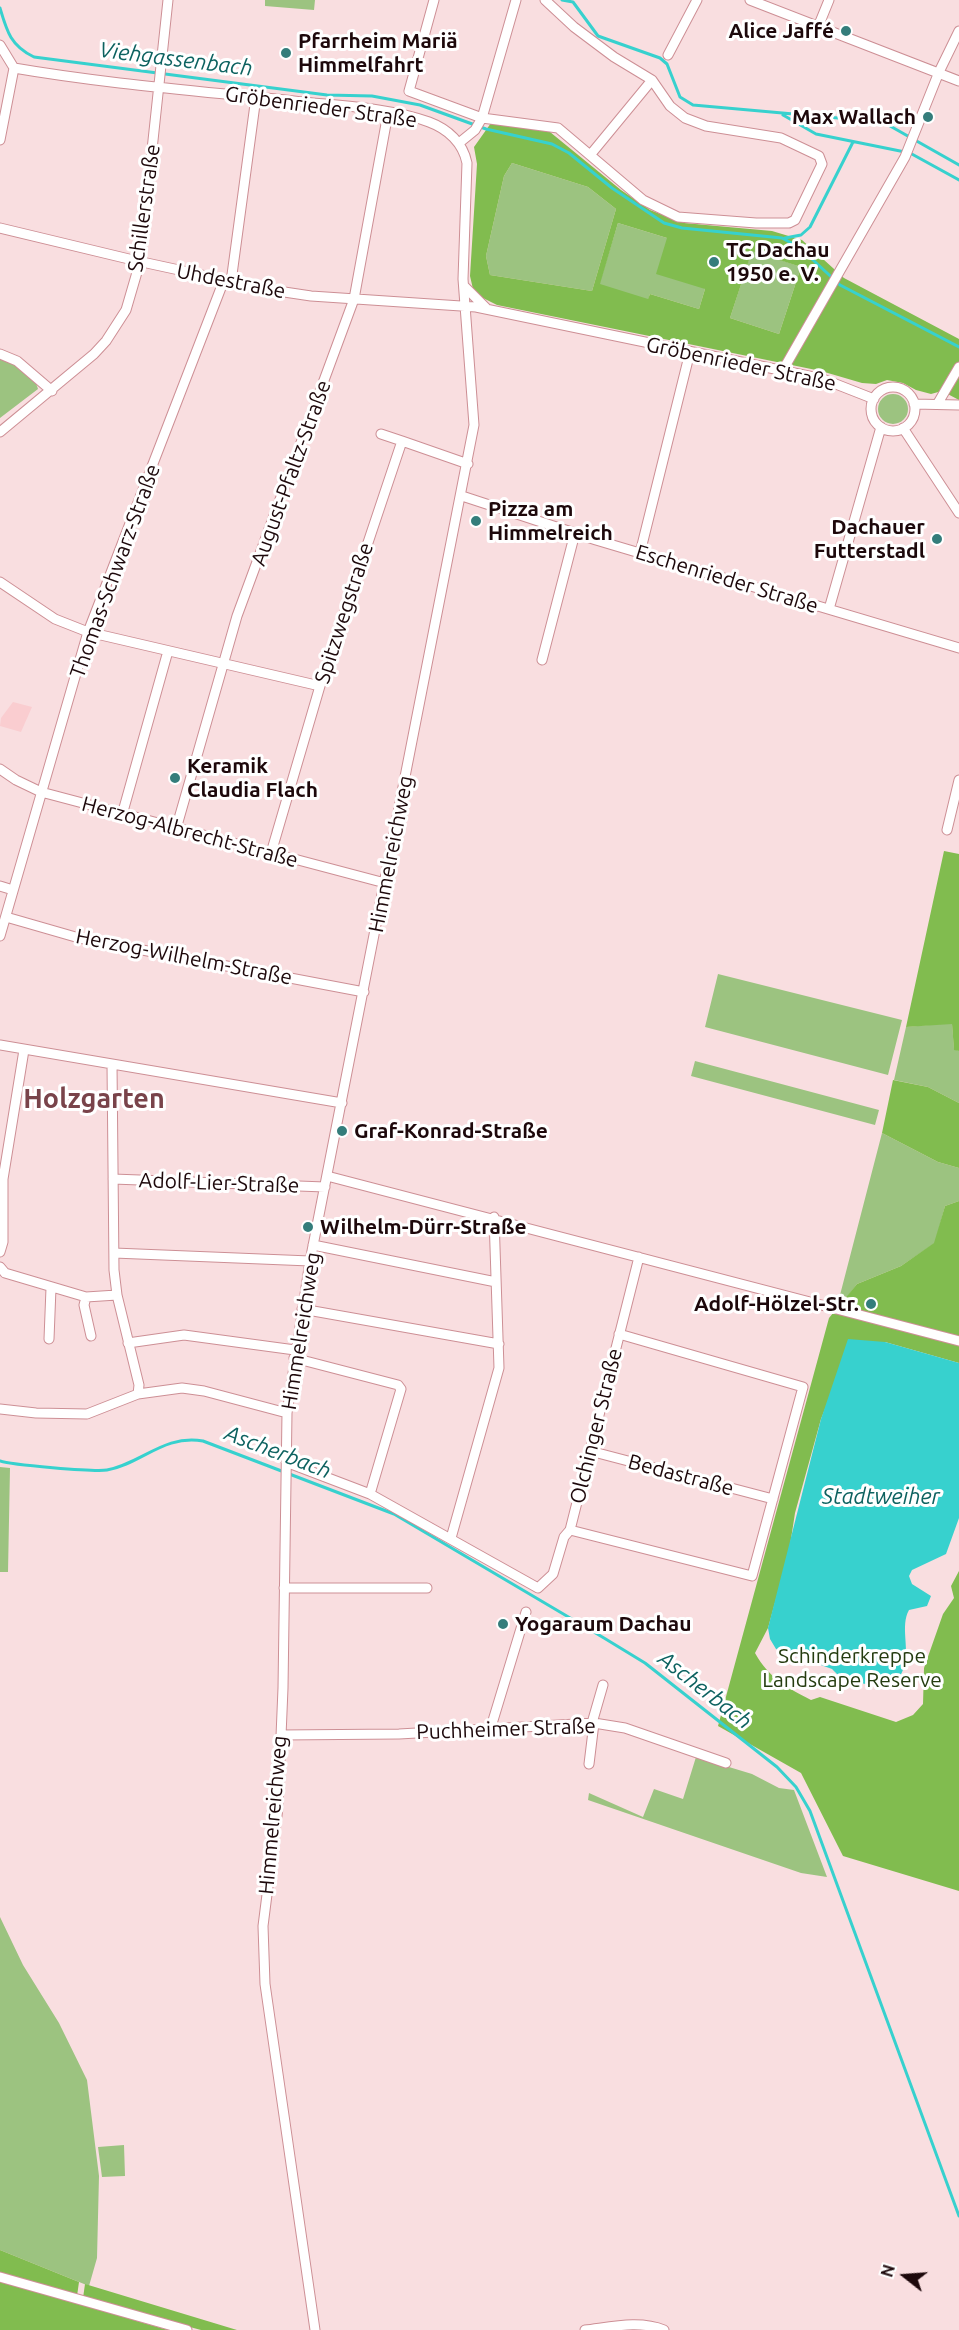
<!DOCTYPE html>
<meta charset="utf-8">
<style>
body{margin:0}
#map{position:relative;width:959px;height:2330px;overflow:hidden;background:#f9dee0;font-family:Ubuntu,sans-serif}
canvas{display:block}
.north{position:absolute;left:875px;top:2246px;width:60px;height:60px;-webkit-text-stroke:4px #fff;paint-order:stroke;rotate:287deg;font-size:16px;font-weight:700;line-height:24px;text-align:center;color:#1d080b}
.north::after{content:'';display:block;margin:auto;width:21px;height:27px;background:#1d080b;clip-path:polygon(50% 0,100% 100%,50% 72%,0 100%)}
</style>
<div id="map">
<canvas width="959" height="2330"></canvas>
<div class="north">N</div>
</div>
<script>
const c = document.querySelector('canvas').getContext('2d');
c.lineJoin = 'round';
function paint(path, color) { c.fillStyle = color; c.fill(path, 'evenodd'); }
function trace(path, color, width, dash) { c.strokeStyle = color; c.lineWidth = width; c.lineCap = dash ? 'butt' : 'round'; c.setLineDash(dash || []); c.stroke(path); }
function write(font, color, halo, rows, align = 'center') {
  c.font = font + ' Ubuntu,sans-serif'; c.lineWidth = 6; c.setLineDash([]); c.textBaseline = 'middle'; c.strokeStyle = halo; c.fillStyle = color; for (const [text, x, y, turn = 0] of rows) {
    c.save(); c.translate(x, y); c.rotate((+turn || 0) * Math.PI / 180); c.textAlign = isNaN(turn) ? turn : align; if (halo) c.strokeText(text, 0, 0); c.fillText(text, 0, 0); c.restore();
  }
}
paint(new Path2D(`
 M13,702L32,707L21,732L0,726L1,718Z`), '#facdd0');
paint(new Path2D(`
 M265,0H315L314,10L265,6Z
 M512,163L588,187L616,209L592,291L490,275L486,256L504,176Z
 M618,223L667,238L705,289L699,309L650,294L648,300L599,285Z
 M752,250L801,267L779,334L730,318Z
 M0,358C13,363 35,374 38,389L0,418Z
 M878 409a15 15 0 1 1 30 0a15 15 0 1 1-30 0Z
 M718,974L902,1020L888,1075L705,1027Z
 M952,1023L954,1049L959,1051V1103L928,1087L894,1080L906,1027Z
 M695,1061L879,1110L875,1125L691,1076Z
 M882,1133L938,1162L959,1168V1201L945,1206L935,1243L901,1266L857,1284L847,1297L840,1295Z
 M0,1467L10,1468L8,1572H0Z
 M696,1757L752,1774L779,1788L794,1790L827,1877L801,1873L588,1800L589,1793L643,1817L654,1789L683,1799Z
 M0,1917L23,1965L59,2023L87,2080L99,2176L97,2258L89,2286L0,2250Z
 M124,2145L125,2176L102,2177L98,2147Z`), '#9cc380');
paint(new Path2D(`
 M491,123L550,132L621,190L650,210L684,223L772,231L802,240L844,278L959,339V400L942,391L931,394L916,390L903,383L887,380L876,384L862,383L821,371L497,305L481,297L473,289L470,276L477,164L474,147ZM512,163L588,187L616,209L592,291L490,275L486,256L504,176ZM618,223L667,238L656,274L705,289L699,309L650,294L648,299L600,284ZM752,251L801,267L779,334L730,318Z
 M944,851L959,854V1051L954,1050L952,1024L906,1027Z
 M893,1080L928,1087L959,1103V1168L938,1162L882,1133Z
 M959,1201V1363L885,1342L833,1389L821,1419L795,1513L789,1552L768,1628L755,1653C769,1678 786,1687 811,1700L820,1697L896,1722L913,1715L923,1704L924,1668L943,1614L954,1598L951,1586L959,1571V1891L843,1856L801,1773L718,1726L829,1318L857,1284L901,1266L934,1243L945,1206Z
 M0,2250L79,2282L77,2296L0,2274Z
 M0,2281L168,2330H0Z
 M85,2284L237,2330H201L83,2298Z`), '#81bc4f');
paint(new Path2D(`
 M848,1339L885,1342L959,1363V1518L946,1554L912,1570L909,1576L912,1584L931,1596L927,1606L909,1610C900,1626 910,1648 904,1667C902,1674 897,1681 893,1688L889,1689L842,1679L832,1669L776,1649L770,1639L768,1628L821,1419Z`), '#37d1ce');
trace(new Path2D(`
 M562,0L573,2L598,36L660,58L667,64L680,97L693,105L883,122L959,165
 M0,8C7,32 11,46 34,57L327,95L372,96L420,105L486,129L552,144L569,153L612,188L664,223L682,228L782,238L799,247L840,285L959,347
 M783,115L816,134L910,153L959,180
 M785,238L801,235L810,227L853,142
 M0,1461C10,1465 95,1472 107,1470C141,1464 164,1434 203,1441L394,1514L604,1638L645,1663L777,1767L796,1787L810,1811L959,2216`), '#37d1ce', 3);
const minor = new Path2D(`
 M434,0L409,91L482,118L558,128L643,200L678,217L756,223H789L795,220L822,164L819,156L781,138L706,126L685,118L670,106L652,80L614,57L574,27L545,0
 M750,0L959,81
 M818,27L829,0
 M0,45L14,68C107,84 200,91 294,101C338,106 387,107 429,122C448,129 463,143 467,163L463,279L474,425L310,1261L287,1413L283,1688L278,1808L263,1926L265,1984L315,2330
 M668,55L697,0
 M0,140L14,68
 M459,143L475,130L482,118L516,0
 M591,154L652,80
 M0,228L133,260L271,290L311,296L476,307L823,379L874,399
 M231,282L256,97
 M464,286L486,308
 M0,354L17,361L52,391
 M783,370L905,157L939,72L959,31
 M871 409a22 22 0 1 1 44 0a22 22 0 1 1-44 0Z
 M938,403L959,367
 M914,404L959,405
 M903,428L959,513
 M0,432L94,354L106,341L126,310L140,262L168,0
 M381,434L402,441
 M462,496L596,540L959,648
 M640,553L690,352
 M0,582L55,619L88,632L320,686
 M829,609L881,427
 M542,660L575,533
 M0,769L16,780L41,792L385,883
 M122,815L168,651
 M176,829L237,616L354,299L388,113
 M947,830L959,780
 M271,853L320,686L402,441L468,464
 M0,886L13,890
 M6,917L79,938L364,992
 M0,936L88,632L224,280
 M0,1045L342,1103
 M112,1064L114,1270L117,1295L139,1385L138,1394
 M327,1176L959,1341
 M113,1179L325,1187
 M313,1245L496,1282
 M0,1252L3,1242V1179L24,1050
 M114,1253L310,1261
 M0,1267L5,1273L86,1297L117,1295
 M86,1297L84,1305L91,1336
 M302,1309L499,1344
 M49,1339L51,1288
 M128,1343L184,1335L295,1350
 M294,1358L398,1385L401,1389L370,1494
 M0,1409L36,1413L87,1414L138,1394L182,1388L204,1391L287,1413
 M590,1451L773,1499
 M286,1462L370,1494L538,1588L553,1574L564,1537L570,1530L639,1257
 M570,1530L752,1576L803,1387L619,1334
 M451,1538L499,1368L494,1217
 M284,1588H427
 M592,1723L603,1685
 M491,1727L526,1612
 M281,1735L399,1734L594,1723L625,1728L726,1763
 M589,1764L594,1723
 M0,2277L187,2330
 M585,2330C611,2327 640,2320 664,2330`);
trace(minor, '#cd8f95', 11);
trace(minor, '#fff', 9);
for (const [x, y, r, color] of [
 [846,31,6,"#347d7b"],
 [286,53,6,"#347d7b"],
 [928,117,6,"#347d7b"],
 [714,262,6,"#347d7b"],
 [476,521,6,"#347d7b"],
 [937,539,6,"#347d7b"],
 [175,778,6,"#347d7b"],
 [342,1131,6,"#347d7b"],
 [308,1227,6,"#347d7b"],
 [871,1304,6,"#347d7b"],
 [503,1624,6,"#347d7b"]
]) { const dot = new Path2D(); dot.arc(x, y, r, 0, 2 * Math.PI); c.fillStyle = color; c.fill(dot); trace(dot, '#fff', 2); }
write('bold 21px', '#1d080b', '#fff', [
 ["Alice Jaffé",834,31,"right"],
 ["Pfarrheim Mariä",298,41],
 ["Himmelfahrt",298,65],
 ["Max Wallach",916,117,"right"],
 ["TC Dachau",726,250],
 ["1950 e. V.",726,274],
 ["Pizza am",488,509],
 ["Himmelreich",488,533],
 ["Dachauer",925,527,"right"],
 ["Futterstadl",925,551,"right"],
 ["Keramik",187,766],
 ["Claudia Flach",187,790],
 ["Graf-Konrad-Straße",354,1131],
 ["Wilhelm-Dürr-Straße",320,1227],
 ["Adolf-Hölzel-Str.",859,1304,"right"],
 ["Yogaraum Dachau",515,1624]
], 'left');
write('21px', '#1d080b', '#fff', [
 ["Gröbenrieder Straße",321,107,8],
 ["Schillerstraße",144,208,-82],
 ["Uhdestraße",231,281,11],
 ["Gröbenrieder Straße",741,364,12],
 ["August-Pfaltz-Straße",291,473,-70],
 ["Thomas-Schwarz-Straße",115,571,-70],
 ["Eschenrieder Straße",727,579,17],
 ["Spitzwegstraße",344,613,-72],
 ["Herzog-Albrecht-Straße",190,832,15],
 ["Himmelreichweg",391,854,-79],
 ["Herzog-Wilhelm-Straße",184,957,11],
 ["Adolf-Lier-Straße",219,1183,2],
 ["Himmelreichweg",301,1331,-81],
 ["Olchinger Straße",596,1426,-76],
 ["Bedastraße",681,1475,15],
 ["Puchheimer Straße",506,1729,-2],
 ["Himmelreichweg",273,1815,-85]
]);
write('21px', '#253c10', '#fff', [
 ["Schinderkreppe",852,1656],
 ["Landscape Reserve",852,1680]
]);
write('italic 22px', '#0d6260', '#fff', [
 ["Viehgassenbach",176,59,7],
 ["Ascherbach",278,1452,21],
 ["Stadtweiher",881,1497],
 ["Ascherbach",705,1690,38]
]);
write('bold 27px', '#79434a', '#fff', [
 ["Holzgarten",94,1099]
]);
</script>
